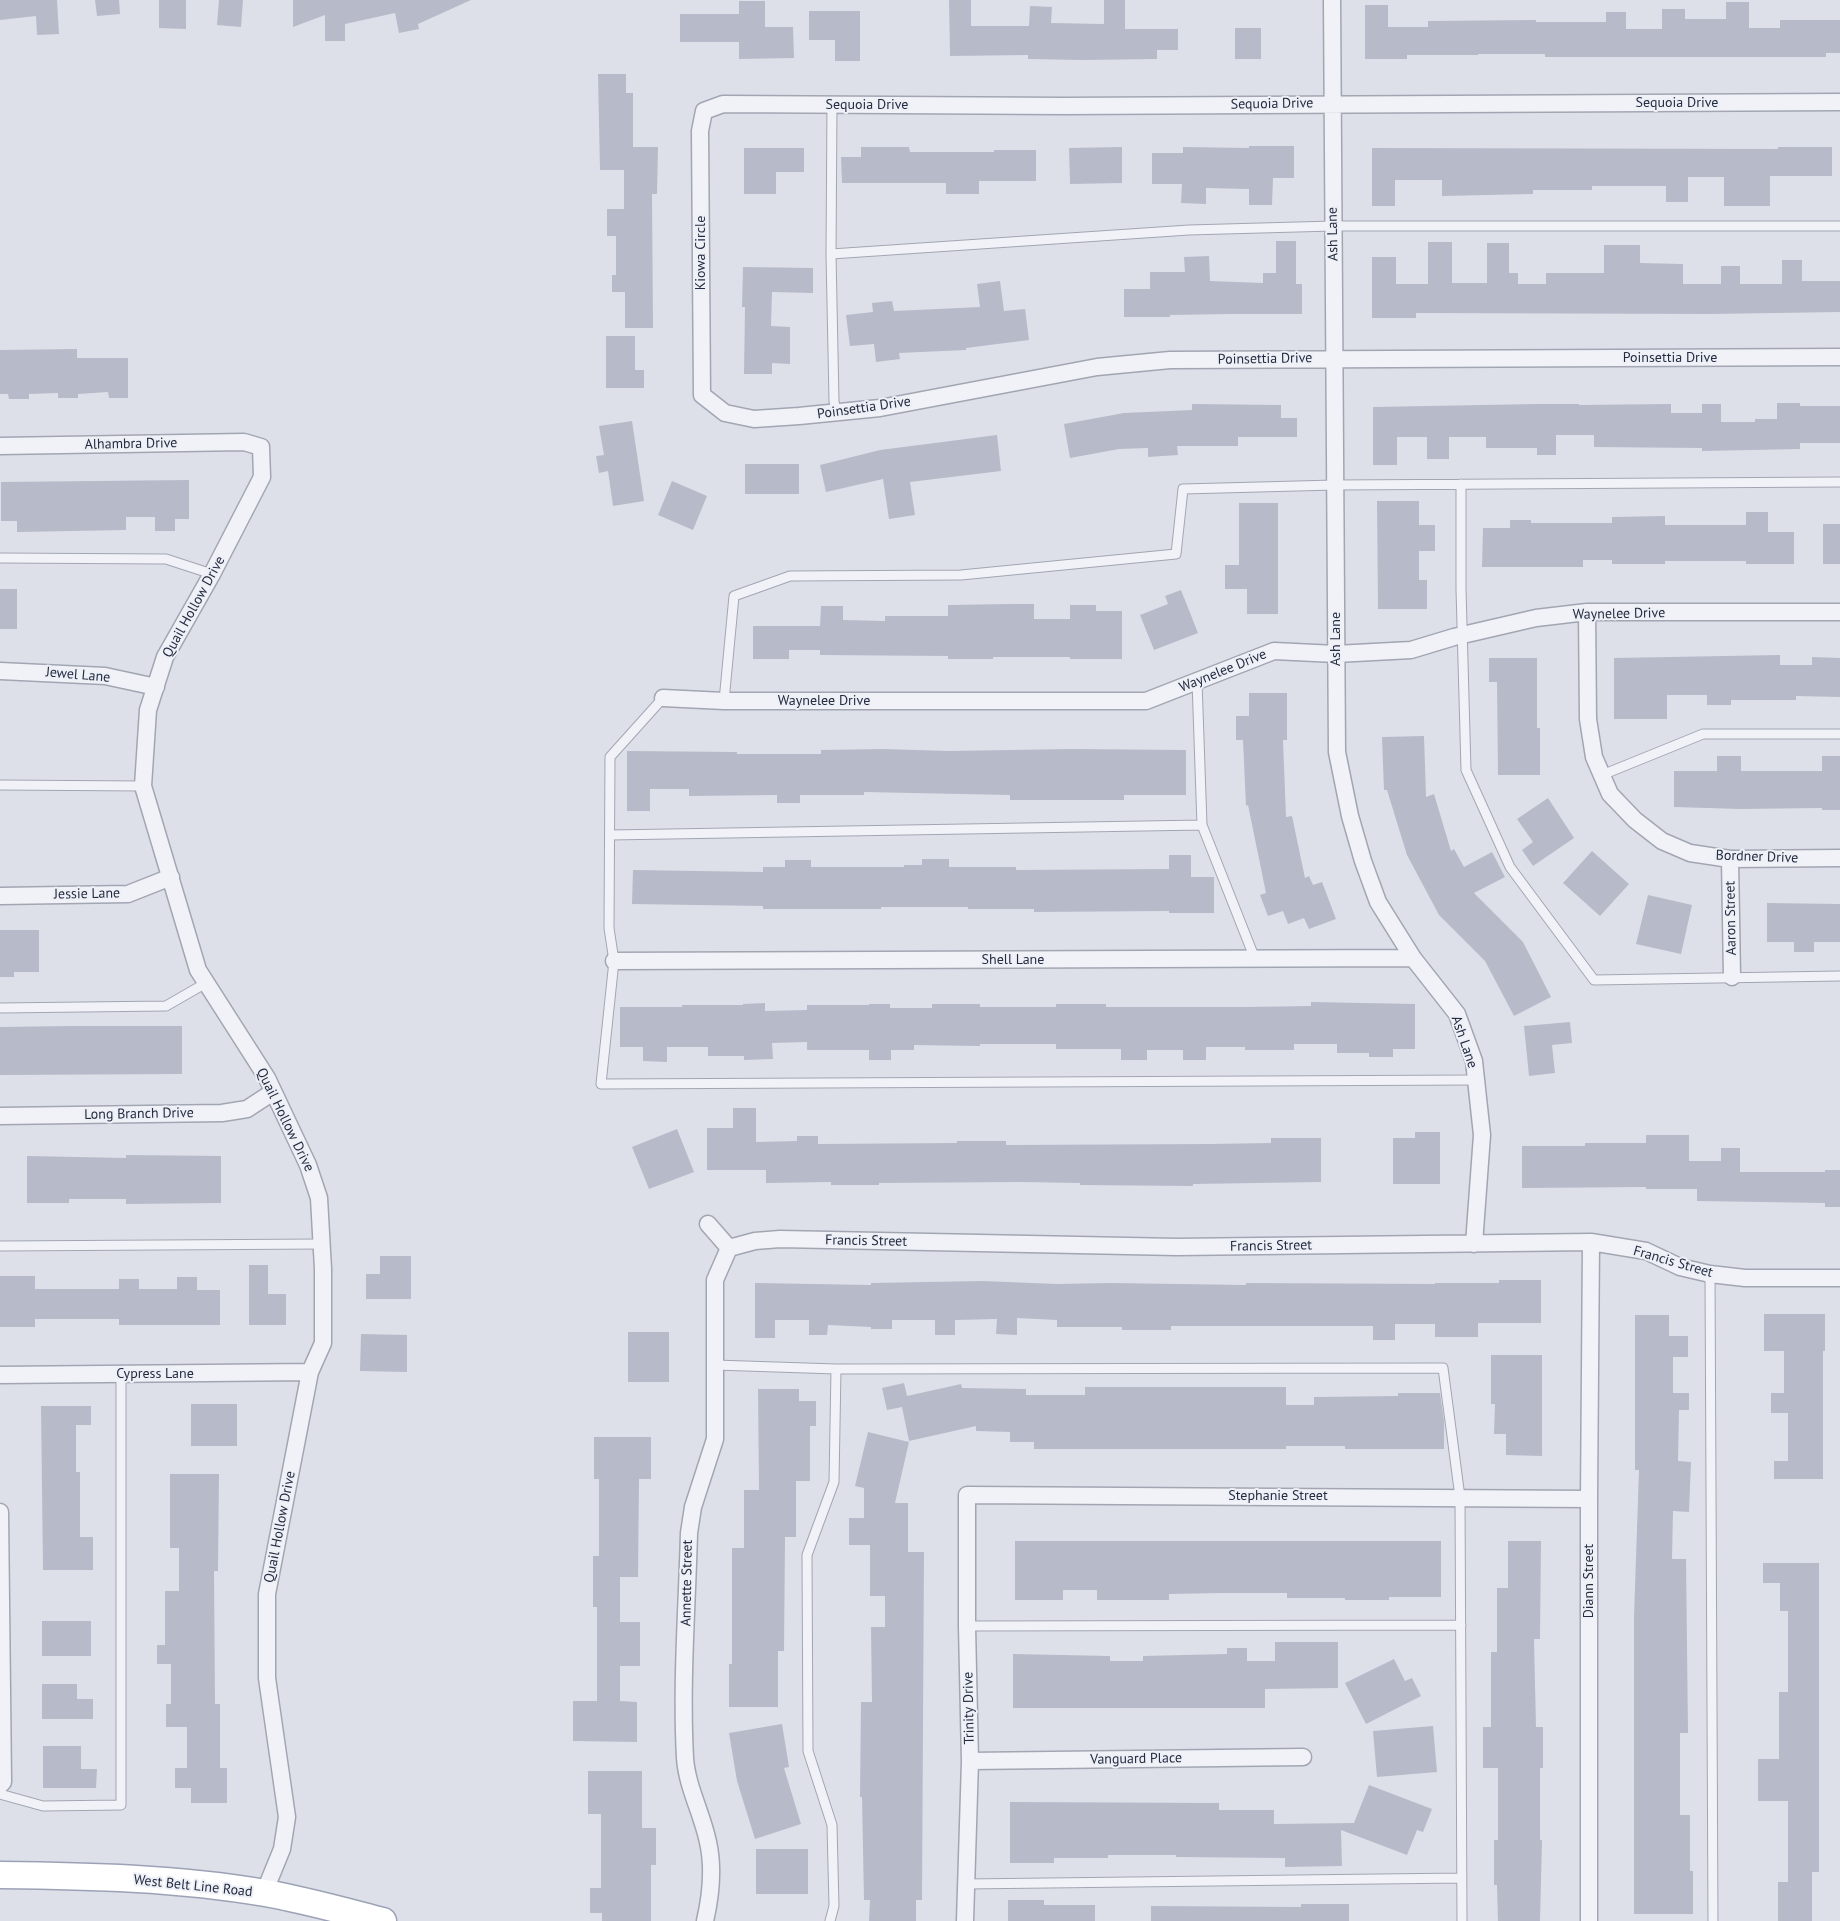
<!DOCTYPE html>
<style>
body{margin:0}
canvas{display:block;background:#dde0e9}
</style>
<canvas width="1840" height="1921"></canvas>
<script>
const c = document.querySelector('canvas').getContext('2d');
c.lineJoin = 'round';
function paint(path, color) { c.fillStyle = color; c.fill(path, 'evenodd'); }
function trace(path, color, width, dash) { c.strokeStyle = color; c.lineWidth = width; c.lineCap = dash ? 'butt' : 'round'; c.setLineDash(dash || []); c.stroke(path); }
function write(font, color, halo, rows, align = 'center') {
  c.font = font + ' "PT Sans",sans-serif'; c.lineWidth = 4; c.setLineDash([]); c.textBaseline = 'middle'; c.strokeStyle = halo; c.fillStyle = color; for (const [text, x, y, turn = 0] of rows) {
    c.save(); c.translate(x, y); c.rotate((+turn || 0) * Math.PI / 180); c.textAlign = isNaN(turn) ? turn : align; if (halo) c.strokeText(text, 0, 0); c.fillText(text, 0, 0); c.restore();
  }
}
paint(new Path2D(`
 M0,0H57L59,34L37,35L36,16L0,20Z
 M95,0H119L120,14L97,16Z
 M159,0H186V29L159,28Z
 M219,0H243L241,27L217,25Z
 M293,0H471L418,24L419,29L399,33L395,13L345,24V41H325V15L293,27Z
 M949,0H971V26H1029L1030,6L1052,7L1051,23L1104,24V0H1125V29H1178V50H1157V59L1082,60L1028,59V55L950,56Z
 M739,1H765V27H793L794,58L739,59V42H680V14H739Z
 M1726,2H1749V28H1780V20H1840V53H1826V57H1545V54H1478V55H1407V59H1365V5H1388V27H1428V21L1536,20V22H1606V12H1626V29H1662V9H1685V19H1726Z
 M809,11H860V61H835V40H809Z
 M1235,28H1261V59H1235Z
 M598,74H626V93H633V147H658L657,194H652L653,328H625V292H612V275H616V236H607V209H624V170H600Z
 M1249,146H1294V178H1273L1272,205H1249V189L1206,188V204L1181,203L1182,184H1152V153H1183V147L1249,148Z
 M861,147H909L910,152H994V150H1036V181H979V194H946V183H842L841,157H861Z
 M1122,147V183L1070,184L1069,148Z
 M1778,147H1832V176H1770V206H1724V177H1688V202H1666V186H1592V190H1533V194L1442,196V180H1395V206H1372V148L1778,149Z
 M744,148H804V172H776V194H744Z
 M1276,241H1296V284H1302V314H1230L1170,315V317H1124V289H1150V272H1185L1184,257L1209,256L1210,281L1263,283V273H1276Z
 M1428,242H1452V283H1487V243H1509V273H1518V284H1546V273H1604V245H1640V263L1683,264V284H1721V266H1740V284H1782V260H1802V281H1840V312L1711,314L1416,313V318H1372V257H1396V284H1428Z
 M743,267L813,268V293L772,292L771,326L790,327V364L772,363V374H744L745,307H742Z
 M1000,281L1004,311L1025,309L1029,340L966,348V350L899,353L900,359L876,362L874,344L850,346L846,315L873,312L872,303L892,301L894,311L980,307L977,284Z
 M606,336H635V370H644V388H606Z
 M77,349V358H128V398H109L108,392L78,394V398H58V393L29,394V399H9L8,394H0V350Z
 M1777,403H1800V406H1840V443H1800V449L1702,451V448L1594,447V435H1556V455H1537V448H1486V437H1449V459H1427V437H1397V465H1373V407L1537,404H1579V405L1671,404V413H1702V404H1721V422H1755V419H1777Z
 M1192,404L1281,405V418H1297V437H1238V446H1177L1178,455L1148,457V448L1119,449L1070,458L1064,424L1124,413L1192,410Z
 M632,421L644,501L613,506L608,471L599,473L596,456L604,455L599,426Z
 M997,435L1001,471L910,482L915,515L889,519L883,479L826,492L820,465L880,450Z
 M745,464H799V494H745Z
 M189,480V519H175V531H155V517H126V530L17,532V521H1V482Z
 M672,481L707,496L693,530L658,515Z
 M1377,501H1419V525H1435V551H1419V580H1427V609H1378Z
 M1239,503H1278V614H1247V589H1225V565H1239Z
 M1746,512H1768V532H1794V564H1746V561H1665V564H1612V560H1583V567H1482L1483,528H1510V520H1531V523H1612V517L1665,516V525H1746Z
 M1823,524H1840V564H1823Z
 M0,589H17V629H0Z
 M1181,590L1198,633L1154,650L1140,615L1168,604L1165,596Z
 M1011,604H1034V619H1070V605H1096V611H1122V659H1070V657H993V659H948V656L820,655V650H789V659H753V626H820L821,606H843V620L885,621V616H948V605Z
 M1780,655V665H1812V657L1840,658V697L1796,696V700H1731V705H1707V695H1667V719H1614V658Z
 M1489,658H1537V728H1540V775H1498L1497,682H1489Z
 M1249,693H1287V740H1283L1286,817L1292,816L1305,878L1309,876L1313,885L1322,882L1336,919L1309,929L1304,918L1288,924L1283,911L1268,916L1260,895L1266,893L1248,805L1246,806L1243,740H1236V716H1249Z
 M1424,736L1426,797L1434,794L1451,851L1454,849L1464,867L1492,852L1505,877L1474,893L1523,942L1551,997L1514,1016L1485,961L1439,915L1407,855L1387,790H1384L1382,737Z
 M883,749L949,751L1071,749L1186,750V795H1124V800H1010V795L864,792V795H800V803H777V795L689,796V789H650V811H627V751L737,752V754H821V750Z
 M1717,756H1741V771H1822V756H1840V810H1822V808L1740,809L1674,807V771H1717Z
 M1548,798L1574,838L1533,866L1522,850L1533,842L1517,819Z
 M1592,851L1629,884L1600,916L1563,883Z
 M1169,855H1191V877H1214V913H1169V911L1034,912V909H968V907H881V909H763V906L632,904L633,870L763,872V867H785V860H811V867H904V865H922V859H949V867H1016V870L1169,869Z
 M1648,895L1692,905L1681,954L1636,944Z
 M1767,903L1840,904V942H1814V952H1794V942H1767Z
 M0,930H39V972H14V977H0Z
 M1311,1002L1415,1004V1049H1393V1057H1369V1053H1337V1044H1294V1050H1245V1047H1206V1060H1183V1050H1147V1060H1121V1049H1056V1044H980V1046L914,1045V1050H891V1060H869V1050H807V1042L772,1043L773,1059L744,1060V1056H708V1047H667V1062L643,1061V1047H620V1007H682V1005H743V1004L765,1003V1011L807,1010V1005H869V1004H890V1008H932V1004H980V1007H1056V1004H1106V1007H1245L1311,1006Z
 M1570,1022L1572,1043L1552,1045L1555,1073L1529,1076L1524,1026Z
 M70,1026H182V1074L0,1075V1027Z
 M733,1108H756V1142L797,1141V1136H818V1144L957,1143V1141H1006V1145L1210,1144L1271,1143V1138H1321V1182L1193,1184V1186L1080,1185V1183L1021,1182L879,1183V1185H831V1182L766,1183V1170H707V1128H733Z
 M677,1129L694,1172L649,1189L632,1147Z
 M1415,1132H1440V1184H1393V1138H1415Z
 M1646,1135H1689V1161H1721V1148H1740V1172H1825V1170H1840V1207H1825V1203L1697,1201V1189H1646V1187L1522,1188V1146H1585V1143H1646Z
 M126,1155L221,1156V1203L126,1204V1199H69V1203H27V1156L126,1158Z
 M380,1256H411V1299H366V1274H380Z
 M249,1265H268V1294H286V1325H249Z
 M0,1276H35V1289H119V1279H139V1289H177V1277H197V1290H220V1325H119V1319H35V1327H0Z
 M1499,1280H1541V1323H1478V1337H1435V1324H1395V1340H1373V1326H1171V1330H1122V1327H1057V1320L1017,1318V1335L996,1334L997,1319L955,1320V1335H935V1320H892V1329H871V1327L828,1325L827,1335H809V1320H775V1338H755V1283L871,1285V1283L982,1281L1057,1284L1110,1283L1246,1285V1283L1435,1284V1283H1499Z
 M1764,1314H1825V1351H1823V1479H1774V1461H1788V1413H1771V1393H1784V1351H1764Z
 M1635,1315H1669V1336H1688V1357H1673V1393H1689V1410H1679L1678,1461L1691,1462L1689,1512L1673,1511L1672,1559H1686L1688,1733H1680V1815H1690V1871H1693V1914H1634V1616L1639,1470H1635Z
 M628,1332H669V1382H628Z
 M361,1334L407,1335V1372L360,1371Z
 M1491,1355H1542V1456L1506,1455V1434H1494L1495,1404H1491Z
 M904,1383L907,1396L961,1384L962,1388L1026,1389V1395H1085V1387H1286V1405H1314V1397L1398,1396V1393H1440L1444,1421V1449H1345V1446H1286V1449H1034V1442H1010V1432L976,1431V1426L909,1441L902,1407L887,1410L882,1388Z
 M758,1389H799V1401H816V1426H810V1481H796V1537H785L784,1651H778V1707H729V1664H732V1548H744V1490H759Z
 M191,1404H237V1446H191Z
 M41,1406H91V1425H76V1472H80V1537H93V1570H43Z
 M868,1432L909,1442L895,1503H908V1552H924L922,1900H916V1921H869L870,1900H864L862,1797H860L861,1702H872L871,1627H885V1596H870V1545H849V1518H864V1488L855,1486Z
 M594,1437H651V1479H639L638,1577H620V1622H640V1666H620V1701L637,1702V1742L573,1741V1701H597V1607H593V1556H599V1479H594Z
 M170,1474H219L218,1571H214L215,1704H220V1768H227V1803H191V1788H175V1768H187V1727H166V1704H171V1664H157V1645H165V1591H179V1548H170Z
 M1015,1541H1441V1597H1389V1600H1345V1598H1287V1593H1222L1169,1594V1600H1097V1590H1063V1600H1015Z
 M1508,1541H1541L1540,1639H1534L1536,1727H1543V1768H1540V1840H1542L1540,1921H1498L1497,1885H1494V1840H1498V1768H1483V1727H1491V1652H1497V1588H1508Z
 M1763,1563H1819V1872H1812V1921H1778V1882H1788V1801H1758V1759H1779V1692H1788V1611H1780V1583H1763Z
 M42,1621H91V1656H42Z
 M1275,1642H1338V1688L1265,1689V1708H1013V1654L1110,1656V1661H1143V1656L1227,1654V1648H1247V1661H1275Z
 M1394,1659L1405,1681L1412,1678L1421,1696L1366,1724L1345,1683Z
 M42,1684H77V1699H93V1719H42Z
 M782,1724L789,1767L784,1768L801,1824L755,1839L737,1781L729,1733Z
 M1433,1726L1437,1772L1377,1777L1373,1731Z
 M43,1746H81V1769H97L96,1788H43Z
 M588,1771H642V1828H656V1865H651V1921H602V1913H590V1888H601V1814H588Z
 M1369,1785L1432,1809L1423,1832L1417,1830L1407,1855L1341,1830L1342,1866L1285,1867V1858L1176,1857V1855H1108V1858H1054V1863H1010V1802L1219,1803V1810H1274V1824L1354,1823Z
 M756,1849H808V1894H756Z
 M1008,1900H1044V1905H1095V1921H1008Z
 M1301,1904H1349V1921H1151V1906L1301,1907Z`), '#b7bbc9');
const service = new Path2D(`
 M832,105L831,254L1189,230L1333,226H1840
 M831,254L834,401L836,412
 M1461,484V589L1466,770L1510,867L1594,980L1840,976
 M0,558L166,559L212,574
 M1197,681L1202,825L1255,959
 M663,698L610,757L609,928L614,961L601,1084L1476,1080
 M724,701L734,596L790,576L961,575L1176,554L1183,489L1335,485L1840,482
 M1602,775L1703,734H1840
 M0,785L143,786
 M610,835L1202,825
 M0,1008L166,1006L206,983
 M0,1246L322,1244
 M1710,1274L1713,1921
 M715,1365L836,1369
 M967,1626L1461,1625
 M0,1794L43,1806L121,1805V1374
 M966,1884L1462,1878
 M830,1921L834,1906L832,1825L808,1751L807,1555L834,1482L836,1369L1443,1368L1460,1497L1462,1921`);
const minor = new Path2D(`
 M1332,0L1337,752L1350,816L1363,861L1378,902L1413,958L1457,1014L1474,1061L1482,1135L1474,1244
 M1840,102L1064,106L723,104L704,111L700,131L702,395L725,413L754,419L799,416L880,408L1097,367L1170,360L1840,357
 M0,446L244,442L261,447L262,477L212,574L165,657L148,710L143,786L198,970L267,1078L308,1165L319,1198L323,1269V1343L310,1372L267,1594V1678L287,1817L282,1849L264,1893
 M1587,612L1588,719L1594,757L1610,794L1635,820L1662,841L1690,853L1730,859L1840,858
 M0,671L105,676L156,687
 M663,698L724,701H1146L1274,651L1336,654L1411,650L1454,637L1536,618L1587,612H1840
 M1730,859L1732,977
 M0,896L128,894L171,877
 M614,961L1413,958
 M0,1116L222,1113L247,1109L273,1092
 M708,1224L729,1248L755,1241L780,1239L1177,1247L1591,1242L1646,1251L1680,1267L1710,1274L1745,1278H1840
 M0,1375L310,1372
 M0,1512L3,1782L0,1785
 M970,1761L1303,1757
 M705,1921C711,1895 714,1869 708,1842C702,1813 687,1787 685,1758C681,1683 687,1608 689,1533L693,1507L715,1439V1280L729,1248
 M965,1921L970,1761L967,1626V1495L1589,1499
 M1589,1921V1499L1591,1242`);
const primary = new Path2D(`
 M0,1875C88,1876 178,1878 265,1893C305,1900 344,1911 383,1921`);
trace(service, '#a2a6b3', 11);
trace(minor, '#a2a6b3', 19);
trace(primary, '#9ca2b6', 29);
trace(service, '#f1f2f7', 9);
trace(minor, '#f1f2f7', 16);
trace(primary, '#fff', 26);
write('14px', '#252c41', '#edf0f6', [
 ["Sequoia Drive",1677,103],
 ["Sequoia Drive",1272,104,-1],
 ["Sequoia Drive",867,105],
 ["Ash Lane",1333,234,-91],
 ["Kiowa Circle",701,253,-90],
 ["Poinsettia Drive",1670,358],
 ["Poinsettia Drive",1265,359,-1],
 ["Poinsettia Drive",864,408,-8],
 ["Alhambra Drive",131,444,-1],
 ["Quail Hollow Drive",194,607,-61],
 ["Waynelee Drive",1619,614,-1],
 ["Ash Lane",1336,639,-90],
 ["Waynelee Drive",1223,671,-22],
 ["Jewel Lane",78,675,5],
 ["Waynelee Drive",824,701],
 ["Bordner Drive",1757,857,2],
 ["Jessie Lane",87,894,-1],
 ["Aaron Street",1731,918,-91],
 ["Shell Lane",1013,960],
 ["Ash Lane",1464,1042,71],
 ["Long Branch Drive",139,1114,-1],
 ["Quail Hollow Drive",285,1120,64],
 ["Francis Street",866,1241,1],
 ["Francis Street",1271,1246,-1],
 ["Francis Street",1673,1262,16],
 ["Cypress Lane",155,1374],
 ["Stephanie Street",1278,1496],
 ["Quail Hollow Drive",280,1527,-79],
 ["Diann Street",1589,1581,-90],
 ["Annette Street",687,1583,-89],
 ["Trinity Drive",969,1708,-91],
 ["Vanguard Place",1136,1759,-1],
 ["West Belt Line Road",193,1886,6]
]);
</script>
